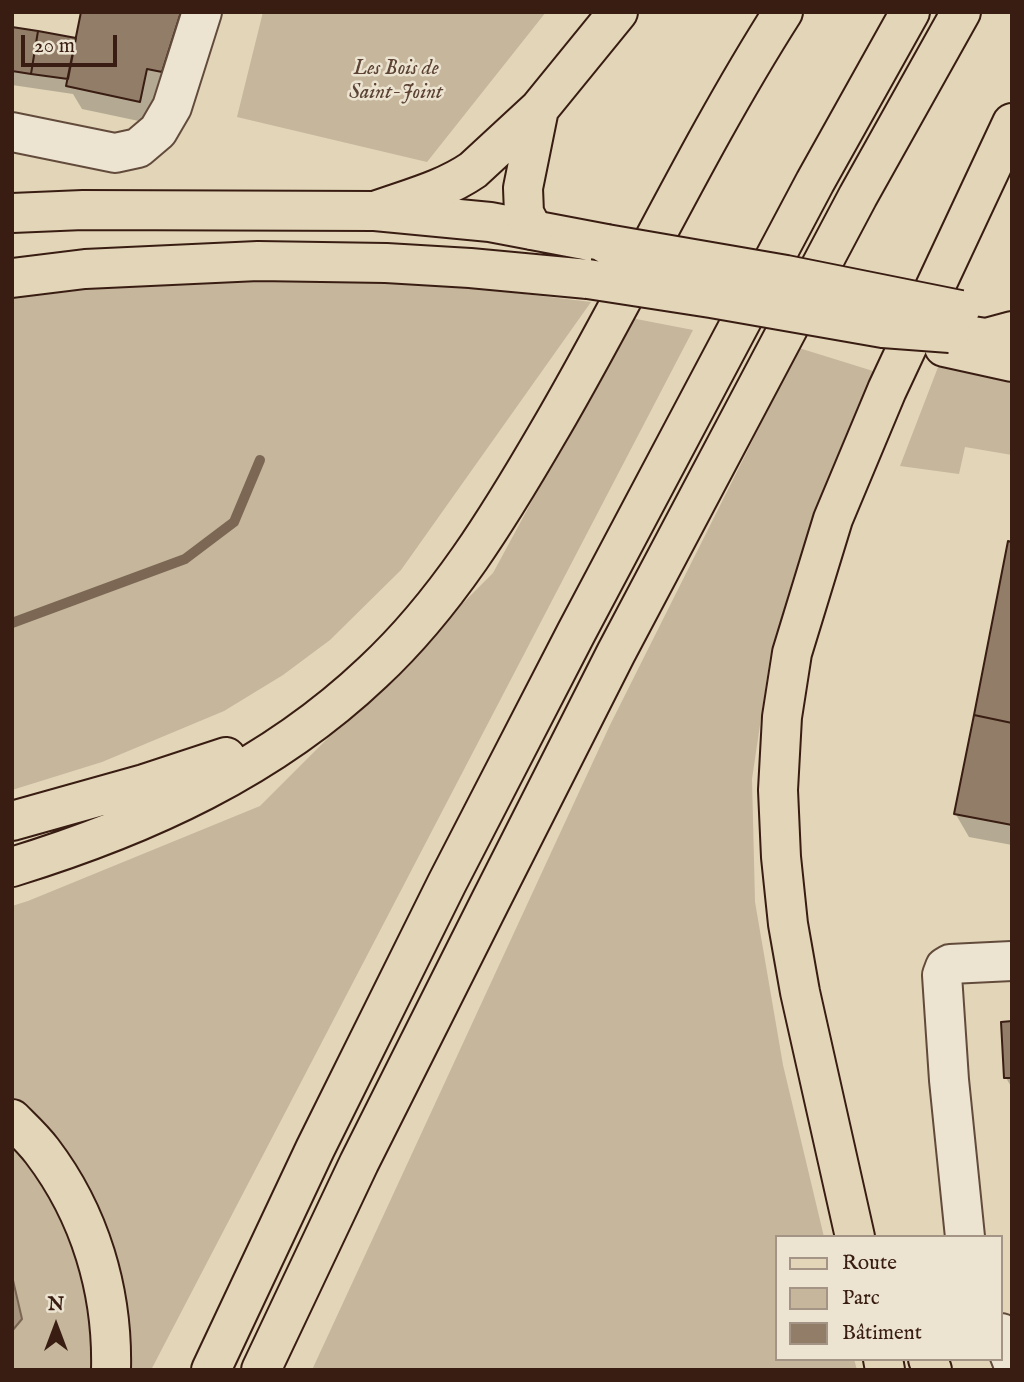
<!DOCTYPE html>
<meta charset="utf-8">
<style>
body{margin:0}
#map{position:relative;width:1024px;height:1382px;overflow:hidden;background:#e2d5b8;font-family:"IM FELL English",serif}
canvas{display:block}
.frame{position:absolute;inset:0;border:14px solid #391d12;pointer-events:none}
.legend{position:absolute;left:775px;top:1235px;width:228px;height:126px;box-sizing:border-box;background:#ece4d1;border:2px solid #a49485;margin:0;padding:9px 12px;list-style:none;font-size:21px;color:#391d12}
.legend li{display:flex;align-items:center;gap:14px;height:35px}
.legend b{width:35px;border:2px solid #a49485}
.north{position:absolute;left:21px;top:1291px;width:70px;height:70px;-webkit-text-stroke:5px #ece4d1;paint-order:stroke;rotate:0deg;font-size:19px;font-weight:700;line-height:28px;text-align:center;color:#391d12}
.north::after{content:'';display:block;margin:auto;width:24px;height:32px;background:#391d12;clip-path:polygon(50% 0,100% 100%,50% 72%,0 100%)}
.scale{position:absolute;left:21px;top:35px;width:96px;height:32px;box-sizing:border-box;border:4px solid #391d12;border-top:0;padding-left:9px;font-size:21px;line-height:24px;white-space:nowrap;color:#391d12;-webkit-text-stroke:5px #ece4d1;paint-order:stroke}
</style>
<div id="map">
<canvas width="1024" height="1382"></canvas>
<div class="frame"></div>
<ul class="legend">
<li><b style="height:9px;background:#e2d5b8"></b>Route</li>
<li><b style="height:19px;background:#c5b69c"></b>Parc</li>
<li><b style="height:19px;background:#917d68"></b>Bâtiment</li>
</ul>
<div class="north">N</div>
<div class="scale">20 m</div>
</div>
<script>
const c = document.querySelector('canvas').getContext('2d');
c.lineJoin = 'round';
function paint(path, color) { c.fillStyle = color; c.fill(path, 'evenodd'); }
function trace(path, color, width, dash) { c.strokeStyle = color; c.lineWidth = width; c.lineCap = dash ? 'butt' : 'round'; c.setLineDash(dash || []); c.stroke(path); }
function write(font, color, halo, rows, align = 'center') {
  c.font = font + ' "IM FELL English",serif'; c.lineWidth = 5; c.setLineDash([]); c.textBaseline = 'middle'; c.strokeStyle = halo; c.fillStyle = color; for (const [text, x, y, turn = 0] of rows) {
    c.save(); c.translate(x, y); c.rotate((+turn || 0) * Math.PI / 180); c.textAlign = isNaN(turn) ? turn : align; if (halo) c.strokeText(text, 0, 0); c.fillText(text, 0, 0); c.restore();
  }
}
paint(new Path2D(`
 M263,12H546L427,162L237,117Z
 M301,275L400,279L591,302L401,570L330,640L283,675L224,711L102,762L12,790V298L128,285Z
 M631,318L693,330L151,1370H12V1331L22,1319L12,1276V906L28,901L260,806L493,573Z
 M799,348L873,371L826,482L794,575L770,657L752,779L755,902L783,1065L824,1237H777V1359H854L857,1370H312L610,725Z
 M940,362L1012,376V455L965,447L959,474L900,466Z`), '#c5b69c');
const water = new Path2D(`
 M12,1276L22,1319L12,1331Z`);
paint(water, '#a99680');
trace(water, '#7c6654', 2);
paint(new Path2D(`
 M82,12H185L153,124L82,109L73,94L12,85V29L77,40Z
 M1012,544V845L969,837L955,813Z
 M1012,1022V1088L1006,1078Z`), '#0003');
trace(new Path2D(`
 M12,623L185,559L234,522L260,460`), '#7c6654', 10);
const building = new Path2D(`
 M81,12H181L162,72L147,69L140,102L66,86Z
 M12,27L38,31L31,74L12,71Z
 M38,31L76,38L68,79L31,74Z
 M1008,541L1012,542V723L974,715Z
 M974,715L1012,723V825L954,814Z
 M1012,1021V1078H1004L1001,1022Z`);
paint(building, '#917d68');
trace(building, '#391d12', 2);
const minor = new Path2D(`
 M12,132L115,153L138,148L158,131L172,107L202,12
 M965,1237L949,1080L942,975L945,967L950,964L1012,961
 M1001,1333L1012,1361`);
const major = new Path2D(`
 M12,213L83,210L375,211L490,222L606,244
 M12,278L85,269L258,261L386,263L470,268L588,279
 M952,333L986,338L1012,331
 M944,347L1012,362`);
const highway = new Path2D(`
 M375,211C408,199 444,190 473,170L539,109L618,12
 M533,230L524,213L523,188L539,109
 M12,821L144,784L226,757
 M12,867C145,826 271,769 373,672C446,604 499,517 549,431C630,293 697,147 783,12
 M12,1119C22,1129 33,1139 42,1151C90,1214 113,1291 111,1370
 M855,1237L800,992L788,924L781,857L778,790L782,717L792,653L833,519L887,390L1012,123
 M883,1359L885,1370
 M928,1359L932,1370
 M211,1370L315,1149L447,883L576,633L815,182L910,12
 M261,1370L359,1163L490,902L616,653L858,196L961,12`);
trace(minor, '#634b3c', 42);
trace(major, '#391d12', 42);
trace(highway, '#391d12', 42);
trace(minor, '#ece4d1', 38);
trace(major, '#e2d5b8', 38);
trace(highway, '#e2d5b8', 38);
const majorBridge = new Path2D(`
 M606,244L786,275L960,310
 M588,279L711,298L883,328L950,333`);
trace(majorBridge, '#391d12', 42, []);
trace(majorBridge, '#e2d5b8', 38);
write('italic 21px', '#5c4334', '#ece4d1', [
 ["Les Bois de",396,70],
 ["Saint-Joint",396,94]
]);
</script>
